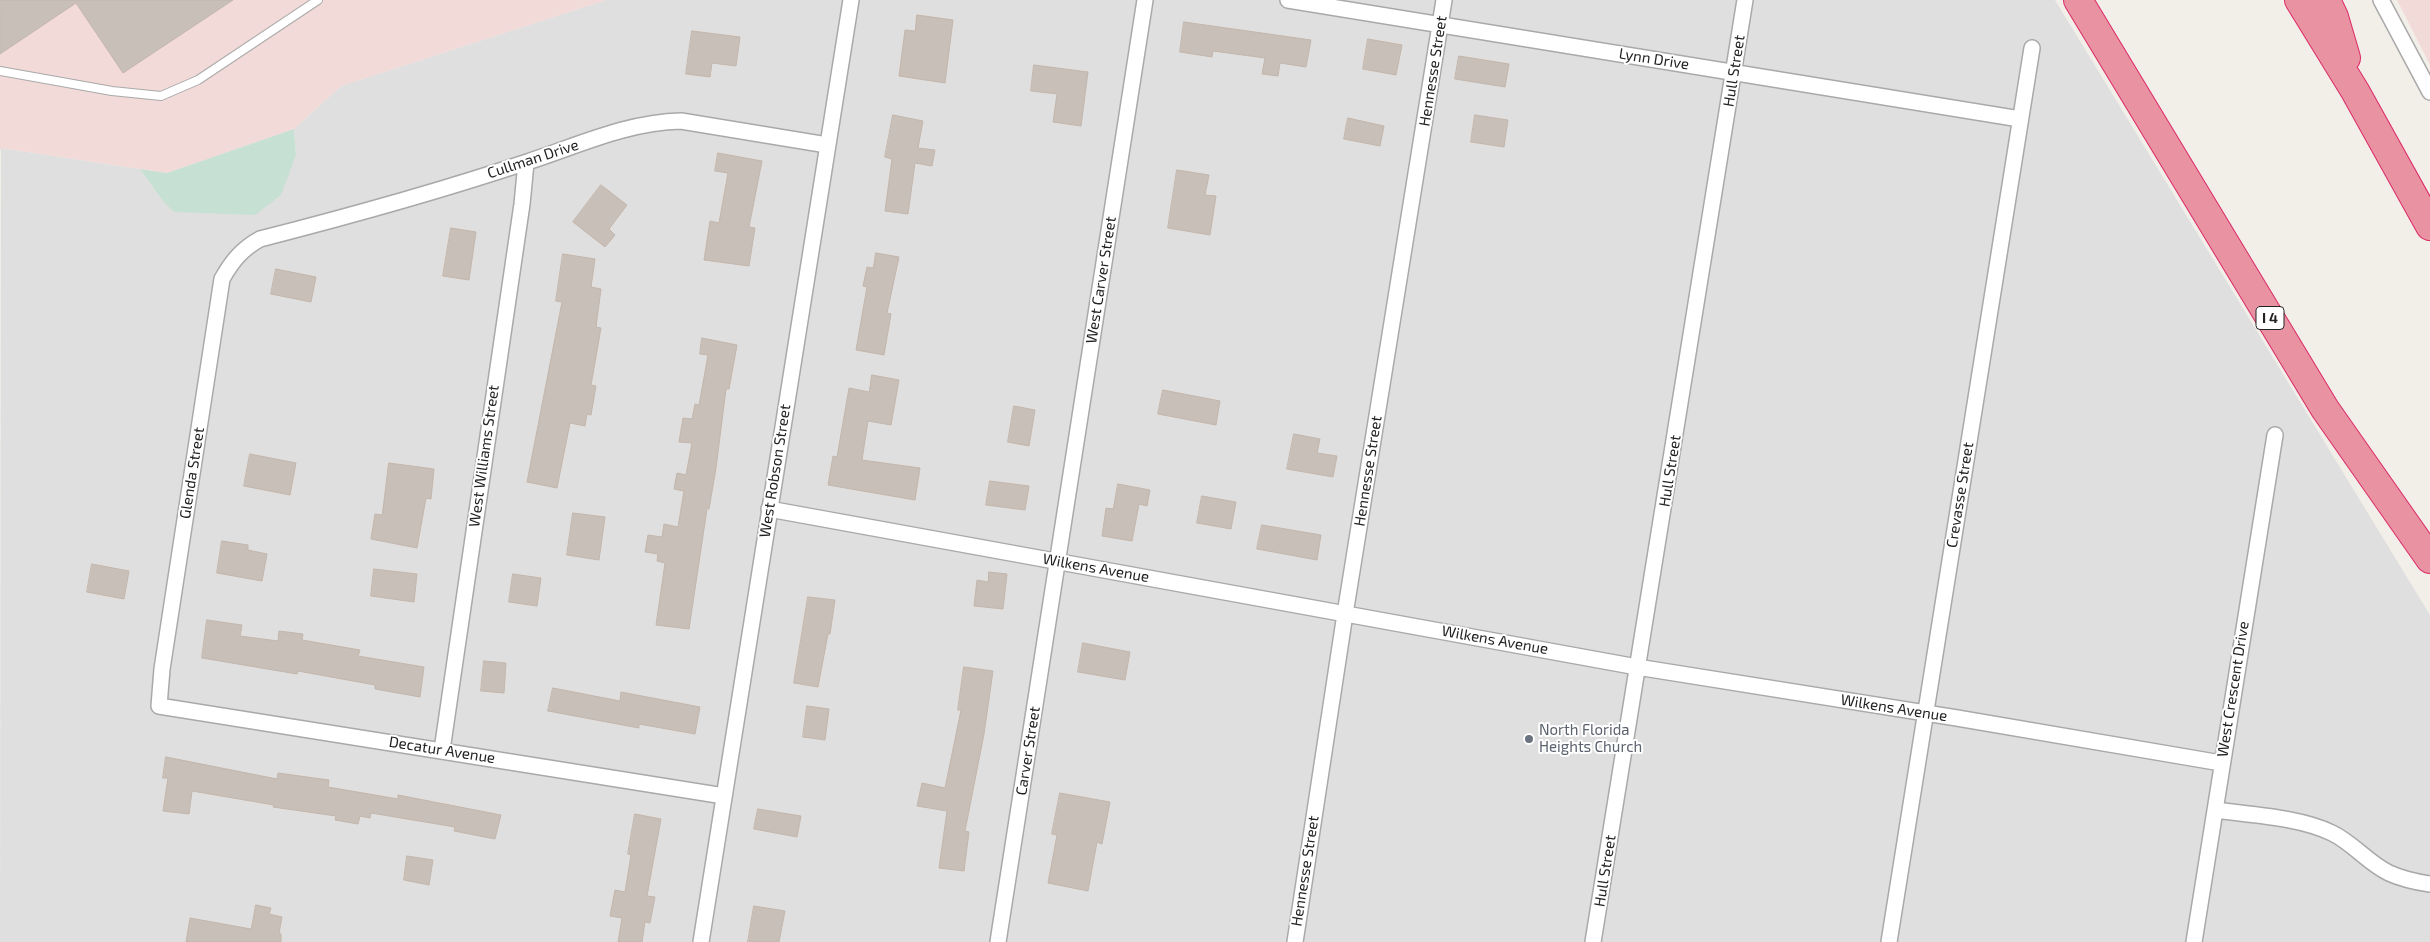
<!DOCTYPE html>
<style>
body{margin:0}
canvas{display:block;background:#f2efe9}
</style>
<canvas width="2430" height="942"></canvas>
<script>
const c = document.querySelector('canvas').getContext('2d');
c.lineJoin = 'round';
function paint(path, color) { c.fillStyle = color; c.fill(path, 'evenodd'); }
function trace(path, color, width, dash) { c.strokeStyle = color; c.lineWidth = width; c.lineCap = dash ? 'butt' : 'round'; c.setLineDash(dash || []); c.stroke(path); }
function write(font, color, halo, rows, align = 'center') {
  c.font = font + ' "Exo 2",sans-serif'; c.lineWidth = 4; c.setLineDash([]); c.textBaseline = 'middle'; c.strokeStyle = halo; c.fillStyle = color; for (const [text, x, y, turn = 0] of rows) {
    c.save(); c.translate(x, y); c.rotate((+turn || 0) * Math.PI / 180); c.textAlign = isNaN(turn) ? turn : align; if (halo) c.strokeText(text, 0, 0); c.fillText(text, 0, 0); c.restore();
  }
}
paint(new Path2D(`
 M606,0H2055L2430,615V942H0L1,148L140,169L162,200L296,155L294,129L341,86Z`), '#e0dfdf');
paint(new Path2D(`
 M0,0H606L341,86L294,129L167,173L1,148L0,152Z
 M2397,0H2430V65Z`), '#f2dad9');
paint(new Path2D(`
 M294,129L296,155L281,195L255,215L174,212L162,200L140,169L167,173Z`), '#c6e0d4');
const building = new Path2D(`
 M0,0H233L123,73L76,3L0,54Z
 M917,15L953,20L945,83L899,76L905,30L915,31Z
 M1184,22L1311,40L1306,67L1280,63L1278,76L1262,74L1265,58L1213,51L1212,57L1180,52Z
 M692,31L740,37L736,66L712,63L710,77L686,74Z
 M1368,39L1402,45L1396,75L1363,69Z
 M1459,56L1509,64L1505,87L1455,79Z
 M1034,65L1088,72L1081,126L1053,122L1057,94L1031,91Z
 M893,115L923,121L918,148L935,150L932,166L915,163L908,214L885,211L892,159L885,157Z
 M1475,115L1508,120L1504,147L1471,142Z
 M1348,118L1384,126L1380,146L1344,139Z
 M718,153L762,161L749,227L755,228L749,266L704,260L710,221L719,223L728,173L715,171Z
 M1177,170L1209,175L1205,195L1216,196L1210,235L1168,228Z
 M601,185L627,205L609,229L615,235L605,247L573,222Z
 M451,228L476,232L469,280L443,276Z
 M876,253L899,257L887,313L891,314L884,355L856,350L867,287L863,286L867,267L873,268Z
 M563,254L595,259L591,287L601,289L596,327L601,328L591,385L596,386L591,415L587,414L585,426L570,423L557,488L527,482L562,302L556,301Z
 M276,269L316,277L311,302L271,294Z
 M702,338L737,345L729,389H726L716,468L709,509H707L689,629L656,625L665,563L657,561L658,554L645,552L648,535L662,537L664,524L678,527L684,491L674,489L677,473L686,475L692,443L679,442L683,418L692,419L695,404L699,405L708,355L700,354Z
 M872,375L899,380L891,425L868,421L862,460L920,468L915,500L828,485L833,456L837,457L849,388L869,392Z
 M1163,390L1220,401L1216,425L1158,414Z
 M1014,406L1035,410L1029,446L1008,442Z
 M1294,434L1320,439L1317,453L1337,456L1333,477L1287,469Z
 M250,454L296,463L290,495L244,486Z
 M389,463L434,469L431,499L426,498L417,548L371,539L375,514L382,515Z
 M990,481L1029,486L1025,510L986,505Z
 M1118,484L1150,490L1147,506L1139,504L1132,541L1102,536L1106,508L1113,509Z
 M1202,496L1236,502L1231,529L1197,523Z
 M573,513L605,517L599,560L567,555Z
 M1262,525L1321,535L1317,560L1257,549Z
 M222,541L248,545V550L267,554L262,581L217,573Z
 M92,564L129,571L124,599L87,592Z
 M374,569L417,574L414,602L371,596Z
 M989,572L1007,574L1003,609L974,606L977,580L988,582Z
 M513,574L541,578L537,606L509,602Z
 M808,597L835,600L830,634H828L818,687L794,683Z
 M207,620L242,625L240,636L278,641L279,631L303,634L302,640L360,650L358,656L424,667L420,697L375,689V685L298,671L297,674L202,658Z
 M1083,643L1130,652L1125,680L1078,672Z
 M484,661L506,663L504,693L481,691Z
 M964,667L993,671L984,734L965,831L969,832L964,871L939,868L947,811L917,806L922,783L945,788L961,710H958Z
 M553,688L620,701L621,692L700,707L695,734L639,724V728L548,711Z
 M807,706L829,709L825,740L803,737Z
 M166,757L277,779L278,773L329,780L328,787L398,799V795L501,815L495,839L454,831L455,827L371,813L370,818L360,816L358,824L335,820L336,816L273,807L274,805L192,791L189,814L163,811L168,778H163Z
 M1060,793L1110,802L1102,844L1097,842L1088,891L1048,883L1057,835L1052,834Z
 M758,809L801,816L797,837L754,829Z
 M635,814L661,819L647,896L655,897L650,923L645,922L642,942H618L622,918L610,916L615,890L625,892L631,855L628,854Z
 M407,856L433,860L429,885L404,880Z
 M256,905L271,908L269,914L282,917L279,933L281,934V942H186L190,918L251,929Z
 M754,906L785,911L779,942H748Z`);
paint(building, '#c7bfb8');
trace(building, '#c4b6ab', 1);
const service = new Path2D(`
 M0,71L112,91L161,96L198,80L318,0`);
const minor = new Path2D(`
 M1288,0L2020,119
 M2381,0L2430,92
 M769,509L1637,667L1957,718L2221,763
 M442,750L522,204L526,163
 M724,796L159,706L162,669L222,279C232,261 242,249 260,239C350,216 440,191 527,162C577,146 627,122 681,121L827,145
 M2215,810C2251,815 2299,817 2332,833C2353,843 2368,863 2389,873C2402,879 2416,882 2430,884
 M701,942L851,0
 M998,942L1145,0
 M1295,942L1345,614L1444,0
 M1593,942L1745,0
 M1889,942L2032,48
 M2194,942L2275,435`);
const motorway = new Path2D(`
 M2078,0L2325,409L2430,559
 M2299,0L2355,91L2430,226
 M2326,0L2334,17L2346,58`);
trace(service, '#a9a9a9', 10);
trace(minor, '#a9a9a9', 18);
trace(motorway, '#dc2a67', 30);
trace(service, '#fff', 8);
trace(minor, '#fff', 15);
trace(motorway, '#e892a2', 28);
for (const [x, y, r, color] of [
 [1529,739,5,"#6b7280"]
]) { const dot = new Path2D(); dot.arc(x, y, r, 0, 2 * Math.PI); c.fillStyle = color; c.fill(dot); trace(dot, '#fff', 2); }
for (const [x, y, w] of [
 [2270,318,28]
]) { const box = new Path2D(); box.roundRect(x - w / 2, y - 11.5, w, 23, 4); c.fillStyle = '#fff'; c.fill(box); trace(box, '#222', 1); }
write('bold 14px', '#222', null, [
 ["I 4",2270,318]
]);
write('15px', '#222', '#fff', [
 ["Lynn Drive",1654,59,9],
 ["Hennesse Street",1433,71,-81],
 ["Hull Street",1734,71,-81],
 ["Cullman Drive",533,159,-18],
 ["West Carver Street",1101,280,-81],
 ["West Williams Street",484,456,-82],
 ["West Robson Street",775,471,-81],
 ["Hennesse Street",1368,471,-81],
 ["Hull Street",1670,471,-81],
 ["Glenda Street",192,473,-81],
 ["Crevasse Street",1960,495,-81],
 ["Wilkens Avenue",1096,568,10],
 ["Wilkens Avenue",1495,640,10],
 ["West Crescent Drive",2233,689,-81],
 ["Wilkens Avenue",1894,708,9],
 ["Decatur Avenue",442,750,9],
 ["Carver Street",1028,751,-81],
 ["Hennesse Street",1305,871,-81],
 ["Hull Street",1605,871,-81]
]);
write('15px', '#5b616d', '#fff', [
 ["North Florida",1539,730],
 ["Heights Church",1539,747]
], 'left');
</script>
